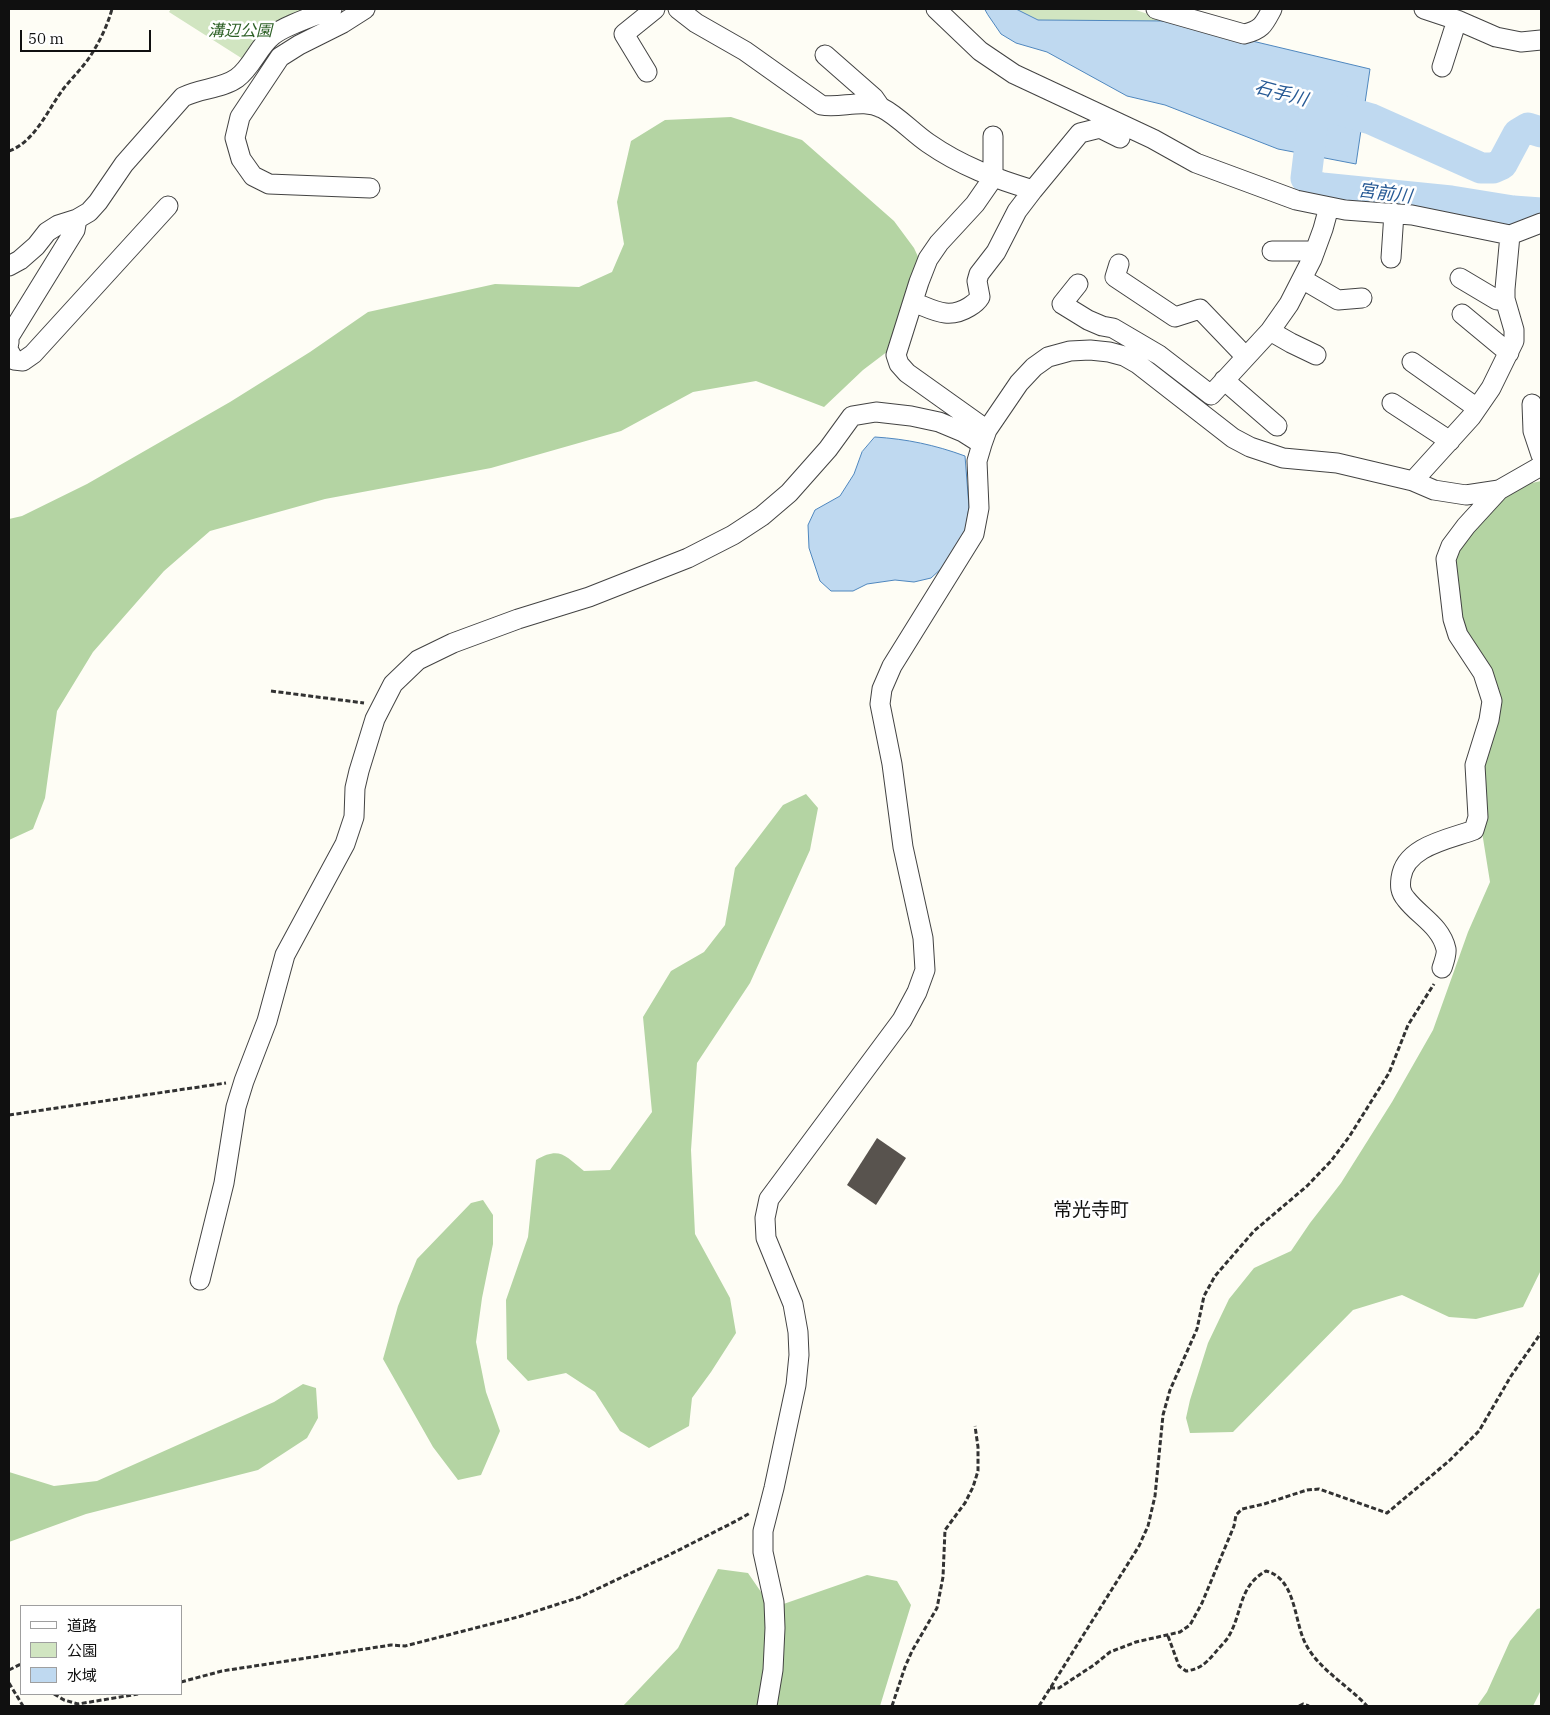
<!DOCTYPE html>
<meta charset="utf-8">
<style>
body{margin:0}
#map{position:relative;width:1550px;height:1715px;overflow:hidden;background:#fefdf5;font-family:"IBM Plex Serif","Noto Sans JP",serif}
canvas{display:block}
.frame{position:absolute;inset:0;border:10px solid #101010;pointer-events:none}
.legend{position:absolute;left:20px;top:1605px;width:162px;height:90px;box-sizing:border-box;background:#fff;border:1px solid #9f9f9f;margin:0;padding:6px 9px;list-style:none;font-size:15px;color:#101010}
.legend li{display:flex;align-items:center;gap:10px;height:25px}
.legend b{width:25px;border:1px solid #9f9f9f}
.scale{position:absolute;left:20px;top:30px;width:131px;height:22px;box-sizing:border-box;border:2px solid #101010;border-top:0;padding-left:6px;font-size:15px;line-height:18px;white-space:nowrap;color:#101010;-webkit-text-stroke:4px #fff;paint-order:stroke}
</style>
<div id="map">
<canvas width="1550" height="1715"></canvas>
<div class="frame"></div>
<ul class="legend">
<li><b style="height:6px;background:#fff"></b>道路</li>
<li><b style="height:14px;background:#d1e5c1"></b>公園</li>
<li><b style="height:14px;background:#bfd9f0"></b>水域</li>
</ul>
<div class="scale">50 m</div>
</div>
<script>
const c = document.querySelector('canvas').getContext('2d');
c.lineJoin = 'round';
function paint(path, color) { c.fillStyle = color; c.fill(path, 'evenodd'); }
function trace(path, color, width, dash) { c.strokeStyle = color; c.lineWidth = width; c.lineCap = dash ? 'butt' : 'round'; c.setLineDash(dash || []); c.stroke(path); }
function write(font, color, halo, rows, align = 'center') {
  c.font = font + ' "IBM Plex Serif","Noto Sans JP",serif'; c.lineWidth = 5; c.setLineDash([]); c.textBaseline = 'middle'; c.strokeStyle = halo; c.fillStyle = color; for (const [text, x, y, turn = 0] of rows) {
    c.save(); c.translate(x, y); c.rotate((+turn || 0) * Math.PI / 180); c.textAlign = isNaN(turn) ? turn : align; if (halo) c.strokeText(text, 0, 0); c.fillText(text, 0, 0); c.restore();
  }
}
paint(new Path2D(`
 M171,9H308L246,61L169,12Z
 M1016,9H1133L1168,21L1038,20Z`), '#d1e5c1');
paint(new Path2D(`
 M731,117L802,140L894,221L914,248L921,263L892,348L863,370L824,407L756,381L693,392L621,431L491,468L325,499L210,531L164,571L93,652L57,711L45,798L33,829L9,840V519L22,516L87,484L230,402L310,352L368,312L495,284L579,287L612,272L624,244L617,202L631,141L665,120Z
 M1541,481V1270L1523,1307L1476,1319L1449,1317L1402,1295L1353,1310L1233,1432L1190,1433L1186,1418L1190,1400L1208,1343L1229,1299L1254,1268L1291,1251L1310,1223L1341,1183L1392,1102L1433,1030L1468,932L1490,882L1482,832L1486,696L1460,635L1449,572L1457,529L1518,486Z
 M806,794L818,808L810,850L750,983L697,1063L691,1150L695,1234L730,1298L736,1333L711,1372L692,1398L689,1426L649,1448L620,1431L595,1392L566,1373L528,1381L507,1359L506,1300L528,1237L536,1160C560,1146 565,1156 584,1171L610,1170L652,1112L643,1017L671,971L704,952L725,925L735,868L783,805Z
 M483,1200L493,1215V1244L482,1298L476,1342L486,1392L500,1431L481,1475L458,1480L433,1447L383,1359L398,1306L417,1259L471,1203Z
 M303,1384L316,1388L318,1418L307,1438L258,1470L86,1514L9,1542V1472L54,1486L97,1481L274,1402Z
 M718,1569L748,1573L772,1608L867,1575L897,1581L911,1605L880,1706H623L678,1648Z
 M1541,1608V1690L1533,1706H1477L1487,1692L1510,1641L1537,1609Z`), '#b4d4a3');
const water = new Path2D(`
 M985,9H1016L1038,20L1168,21L1370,69L1356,164L1278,149L1165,105L1127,96L1047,52L1016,43L1001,34L988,15Z
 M875,437C907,439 935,445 965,456L969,507L965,534L954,557L931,578L914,582L895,580L867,584L853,591H831L820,581L809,548L808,525L815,510L840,496L854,474L862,452Z`);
paint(water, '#bfd9f0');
trace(water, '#4f87be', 1);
trace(new Path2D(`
 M1322,105L1371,119L1481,168H1493L1502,164L1518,134L1528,128L1541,132
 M1314,112L1306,178L1312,185L1322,188L1451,201L1513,211L1541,213`), '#bfd9f0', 31);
paint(new Path2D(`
 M877,1138L906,1158L876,1205L847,1185Z`), '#58534e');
const street = new Path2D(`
 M365,9L343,23L299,45L280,57L240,117L235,138L241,159L253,176L269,184L370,188
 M678,9L696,23L745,51L821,105C841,109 862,98 882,108C898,116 913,133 928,143C961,166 996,179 1033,190L1080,133L1100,128L1120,138
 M936,9L980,51L1014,74L1153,139L1196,163L1296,200L1345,210L1412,215L1510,235L1541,223
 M1156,9L1244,34C1262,30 1264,24 1272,9
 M1424,9L1457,20L1496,37L1521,42L1541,40
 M825,55L874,98L881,108
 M1442,67L1457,20
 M647,72L624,34L655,9
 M1272,251H1315
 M1391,258L1394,213
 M1119,264L1115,277L1175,317L1200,309L1246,357
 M9,266L20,260L36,246L47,232L58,225L77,219L89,212L98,202L124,164L183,97C200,88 222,89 237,78C252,67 258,47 272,36C283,26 317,15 332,9
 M1460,278L1497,300L1505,299
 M1302,279L1338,300L1362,298
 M1078,284L1062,304L1088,320L1102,326L1113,328L1159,355L1211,395L1270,331L1289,304L1312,259L1323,229L1329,207
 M913,302C934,310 948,320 969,307C974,304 977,302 980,297L977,281L979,274L996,252L1017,211L1033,190
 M1462,314L1509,353
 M1270,331L1291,343L1316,355
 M9,343V337L75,230L77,219
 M9,351L14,360L23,361L33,354L168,206
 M1412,362L1477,408
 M1224,380L1277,426
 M1392,403L1450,441
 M1532,404L1533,431L1541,455
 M987,430L907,373L899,364L896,355L919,282L928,259L939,243L975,204L993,178V136
 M1413,481L1471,417L1491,388L1514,341V330L1505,299V289L1510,235
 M1442,968C1444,962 1447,954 1446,949C1441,926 1419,916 1406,899C1400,892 1400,886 1401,878C1405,846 1450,839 1474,830L1478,817L1475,765L1489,720L1492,701L1483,673L1458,635L1453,619L1446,559L1451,546L1466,526L1499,490
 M200,1280L224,1183L236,1107L244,1081L267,1021L285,955L345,844L354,817L355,788L359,771L375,719L393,684L418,660L453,643L518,619L589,597L688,558L733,535L762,516L789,493L828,449L852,416L876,412L911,416L939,422L963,432L982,444
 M767,1706L773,1670L775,1628L774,1602L763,1552V1531L774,1488L796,1385L799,1355L798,1332L793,1304L766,1238L765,1218L769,1199L902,1020L917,992L925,970L923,938L903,847L892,764L880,704L882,689L892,666L974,534L979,508L977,461L982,444L987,430L1019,383L1034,367L1048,357L1070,351L1090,350L1109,352L1124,356L1138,364L1233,438L1250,447L1283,458L1337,463L1413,481L1434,490L1466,495L1499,490L1541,466`);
trace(street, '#434343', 21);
trace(new Path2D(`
 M9,151C35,142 48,109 64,88C73,77 84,66 91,55C100,41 108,24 112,9
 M271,691L364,703
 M9,1115L226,1083
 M1168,1636L1179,1666L1186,1671C1200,1669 1205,1664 1214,1654C1218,1649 1223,1644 1227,1639C1243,1615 1237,1587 1266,1571C1294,1578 1294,1615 1303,1638C1314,1667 1347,1684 1367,1706
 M9,1670L21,1664
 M181,1682L222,1671L391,1645L405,1646L518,1617L580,1597L667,1556L736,1521L750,1513
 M9,1683L23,1706
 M1050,1688H1059L1094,1665L1110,1652L1136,1642L1180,1632L1190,1625L1202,1603L1234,1526L1236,1515L1242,1509L1264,1504L1307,1490L1319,1489L1387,1513L1449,1461L1479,1431L1511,1376L1541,1333
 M54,1694L64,1700L78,1704L138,1694
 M892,1706L905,1667L912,1651L937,1608L943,1577L945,1530L965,1503L973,1487L978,1471V1447L975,1426
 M1039,1706L1139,1546L1148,1526L1155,1496L1163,1415L1170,1390L1197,1329L1204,1296L1215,1276L1254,1231L1307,1186L1331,1161L1349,1137L1389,1073L1408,1025L1434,984
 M1299,1706L1303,1704L1309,1706`), '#323232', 3, [5, 2.5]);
trace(street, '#fff', 19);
write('italic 16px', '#2e6127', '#fff', [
 ["溝辺公園",240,31]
]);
write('italic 18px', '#275a95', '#fff', [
 ["石手川",1281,94,15],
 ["宮前川",1385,194,7]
]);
write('19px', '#101010', '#fff', [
 ["常光寺町",1091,1211]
]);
</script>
